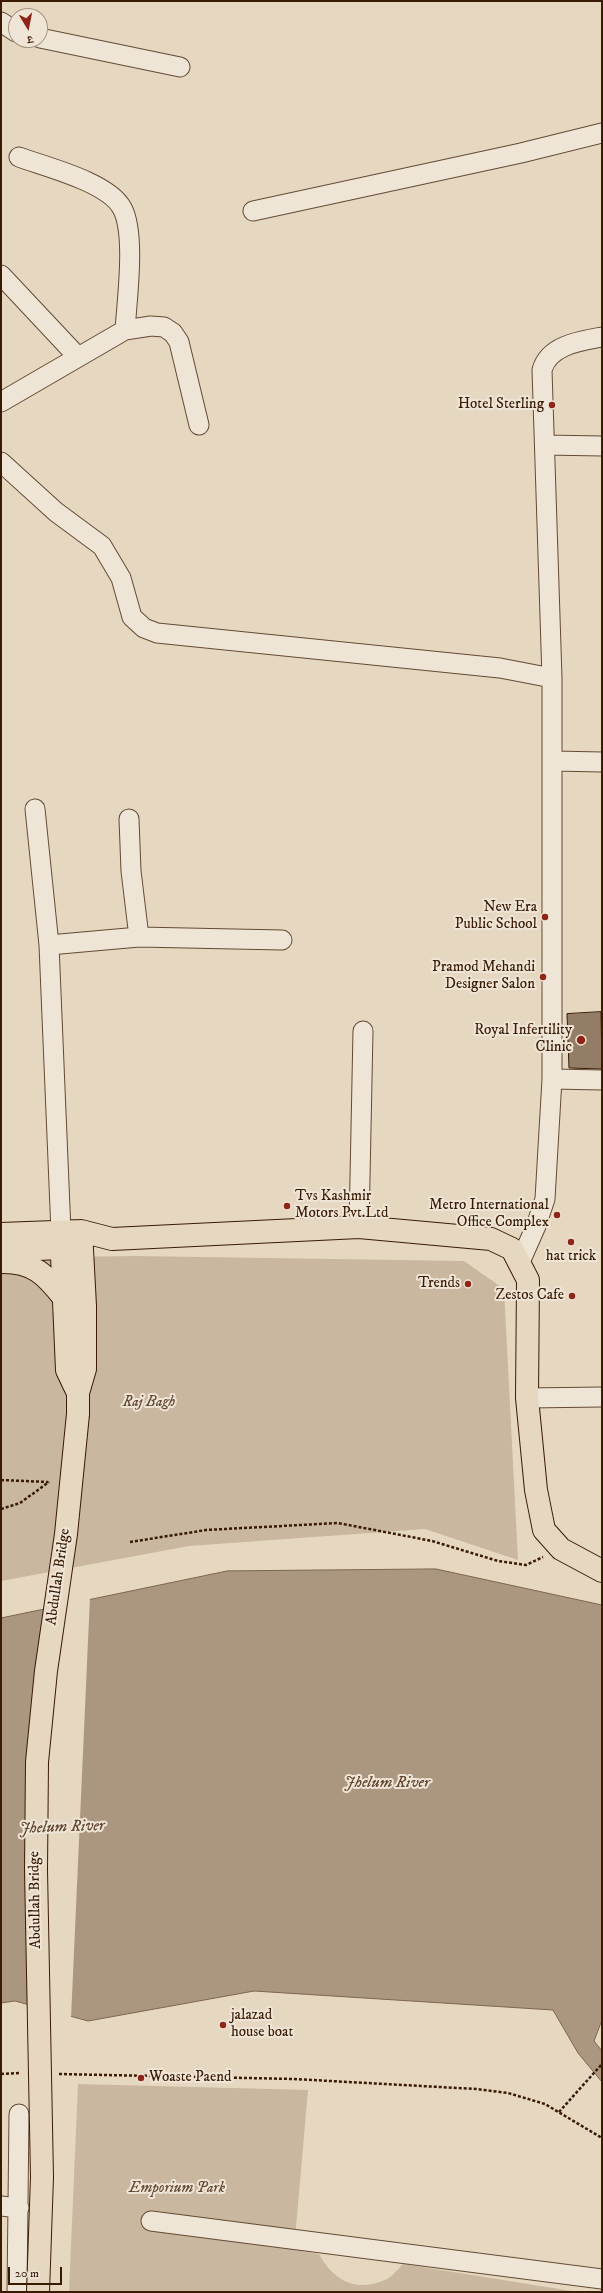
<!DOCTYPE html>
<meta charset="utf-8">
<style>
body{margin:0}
#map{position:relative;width:603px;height:2293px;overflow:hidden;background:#e6d7c0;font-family:"IM FELL DW Pica","Noto Serif Devanagari",serif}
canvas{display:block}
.frame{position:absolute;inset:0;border:2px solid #391b04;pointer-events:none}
.north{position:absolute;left:8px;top:8px;width:40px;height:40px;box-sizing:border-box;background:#efe5d6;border:1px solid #a69482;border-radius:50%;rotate:170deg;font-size:11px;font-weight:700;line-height:16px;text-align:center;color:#391b04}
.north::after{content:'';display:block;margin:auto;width:14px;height:18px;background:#8f2418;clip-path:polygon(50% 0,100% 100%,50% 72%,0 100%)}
.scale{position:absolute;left:8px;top:2267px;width:54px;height:18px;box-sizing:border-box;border:2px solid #391b04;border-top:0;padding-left:5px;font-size:12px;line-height:14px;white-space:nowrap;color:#391b04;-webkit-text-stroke:3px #efe5d6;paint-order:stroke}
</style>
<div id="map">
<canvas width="603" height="2293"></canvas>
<div class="frame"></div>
<div class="north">उ</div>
<div class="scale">20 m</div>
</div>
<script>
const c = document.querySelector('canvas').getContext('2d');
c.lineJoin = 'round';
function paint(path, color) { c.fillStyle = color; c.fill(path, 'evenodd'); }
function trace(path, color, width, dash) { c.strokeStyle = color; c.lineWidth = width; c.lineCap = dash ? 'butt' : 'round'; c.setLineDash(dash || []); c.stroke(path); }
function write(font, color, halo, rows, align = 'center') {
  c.font = font + ' "IM FELL DW Pica",serif'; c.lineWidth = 4; c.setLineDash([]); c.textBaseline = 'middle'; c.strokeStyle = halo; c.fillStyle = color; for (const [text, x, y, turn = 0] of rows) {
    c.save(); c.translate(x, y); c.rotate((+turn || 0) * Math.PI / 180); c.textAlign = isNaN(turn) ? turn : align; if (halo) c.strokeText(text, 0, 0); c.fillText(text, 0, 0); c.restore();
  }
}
paint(new Path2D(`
 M134,1256L464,1261L504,1289L518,1560L425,1529L189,1546L1,1581V1258Z
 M78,2084L308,2090L294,2250L319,2254C334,2282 358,2293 387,2279C393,2276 398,2269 403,2264L578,2292H69Z`), '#c9b7a0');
const water = new Path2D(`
 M436,1569L602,1605V2020L594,2041L602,2051V2082L578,2053L553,2010L254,1991L88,2021L15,2001L1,2003V1618L227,1571Z`);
paint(water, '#ab9780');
trace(water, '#7d654e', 1);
paint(new Path2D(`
 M90,1597L71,2018L33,2008L51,1605Z`), '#e6d7c0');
const building = new Path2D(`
 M601,1012L602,1069L569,1068L567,1014Z`);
paint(building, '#937d66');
trace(building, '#391b04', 1);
const minor = new Path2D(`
 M1,22L16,32
 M40,38L180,67
 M19,157C46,167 108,182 122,208C136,233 127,299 125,330
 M253,211L521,153L602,133
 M1,275L78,357
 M1,402L125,330L151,326L164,327L173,333L179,342L199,425
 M545,445L602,446
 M1,462L56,512L102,546L121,578L132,617L144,628L157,633L500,668L552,678
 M553,761L602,762
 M35,809L49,945L61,1232
 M129,819L131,871L139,937
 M49,945L139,937L282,940
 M552,1079L602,1080
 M359,1227L363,1031
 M520,1262L536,1226L545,1199L552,1079V678L542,370C549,345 580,341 602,337
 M527,1398L602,1397
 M1,2206L19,2208
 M151,2221L602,2279
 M17,2292L19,2114`);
const major = new Path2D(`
 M61,1232L67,1370L78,1393
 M1,1234L81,1231L112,1239L359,1227L491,1239L512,1249L528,1280L527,1398L536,1490L544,1530L561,1549L602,1571
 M1,1251L76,1247
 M1,1262C33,1261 46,1275 64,1298
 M78,1414V1393L85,1369V1306L81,1231`);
trace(minor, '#644a33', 21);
trace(major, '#391b04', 24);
trace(new Path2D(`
 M1,1480L48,1482
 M1,1509L20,1503L49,1482
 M130,1542L206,1530L338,1523L432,1541L498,1561L526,1565L543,1557
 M1,2074L20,2073
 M59,2074L294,2079L476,2089L508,2093L545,2104L602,2138
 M559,2112L602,2064`), '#391b04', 2.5, [3, 2]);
trace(minor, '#efe5d6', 19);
trace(major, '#e6d7c0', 22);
const majorBridge = new Path2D(`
 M38,2292L42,2177L36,1870L37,1762L46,1671L66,1534L78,1414`);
trace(majorBridge, '#391b04', 24, []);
trace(majorBridge, '#e6d7c0', 22);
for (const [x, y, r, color] of [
 [552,405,4,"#8f2418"],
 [545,917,4,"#8f2418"],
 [543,977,4,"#8f2418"],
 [581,1040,5,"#8f2418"],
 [287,1206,4,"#8f2418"],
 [557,1215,4,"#8f2418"],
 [571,1242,4,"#8f2418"],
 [468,1284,4,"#8f2418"],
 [572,1296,4,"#8f2418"],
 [223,2025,4,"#8f2418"],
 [141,2078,4,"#8f2418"]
]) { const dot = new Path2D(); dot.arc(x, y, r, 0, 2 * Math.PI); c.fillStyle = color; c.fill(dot); trace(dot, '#efe5d6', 1.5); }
write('15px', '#391b04', '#efe5d6', [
 ["Hotel Sterling",544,405],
 ["New Era",537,908],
 ["Public School",537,925],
 ["Pramod Mehandi",535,968],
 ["Designer Salon",535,985],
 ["Royal Infertility",572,1031],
 ["Clinic",572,1048],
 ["Tvs Kashmir",295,1197,"left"],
 ["Motors Pvt.Ltd",295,1214,"left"],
 ["Metro International",549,1206],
 ["Office Complex",549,1223],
 ["hat trick",571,1257,"center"],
 ["Trends",460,1284],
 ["Zestos Cafe",564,1296],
 ["jalazad",231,2016,"left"],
 ["house boat",231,2033,"left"],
 ["Woaste Paend",149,2078,"left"]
], 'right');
write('italic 15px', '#644a33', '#efe5d6', [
 ["Raj Bagh",149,1403],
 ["Emporium Park",177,2189]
]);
write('15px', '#391b04', '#efe5d6', [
 ["Abdullah Bridge",59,1577,-82],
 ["Abdullah Bridge",36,1900,-91]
]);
write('italic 16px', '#61462f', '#efe5d6', [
 ["Jhelum River",387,1784],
 ["Jhelum River",62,1828,-2]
]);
</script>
